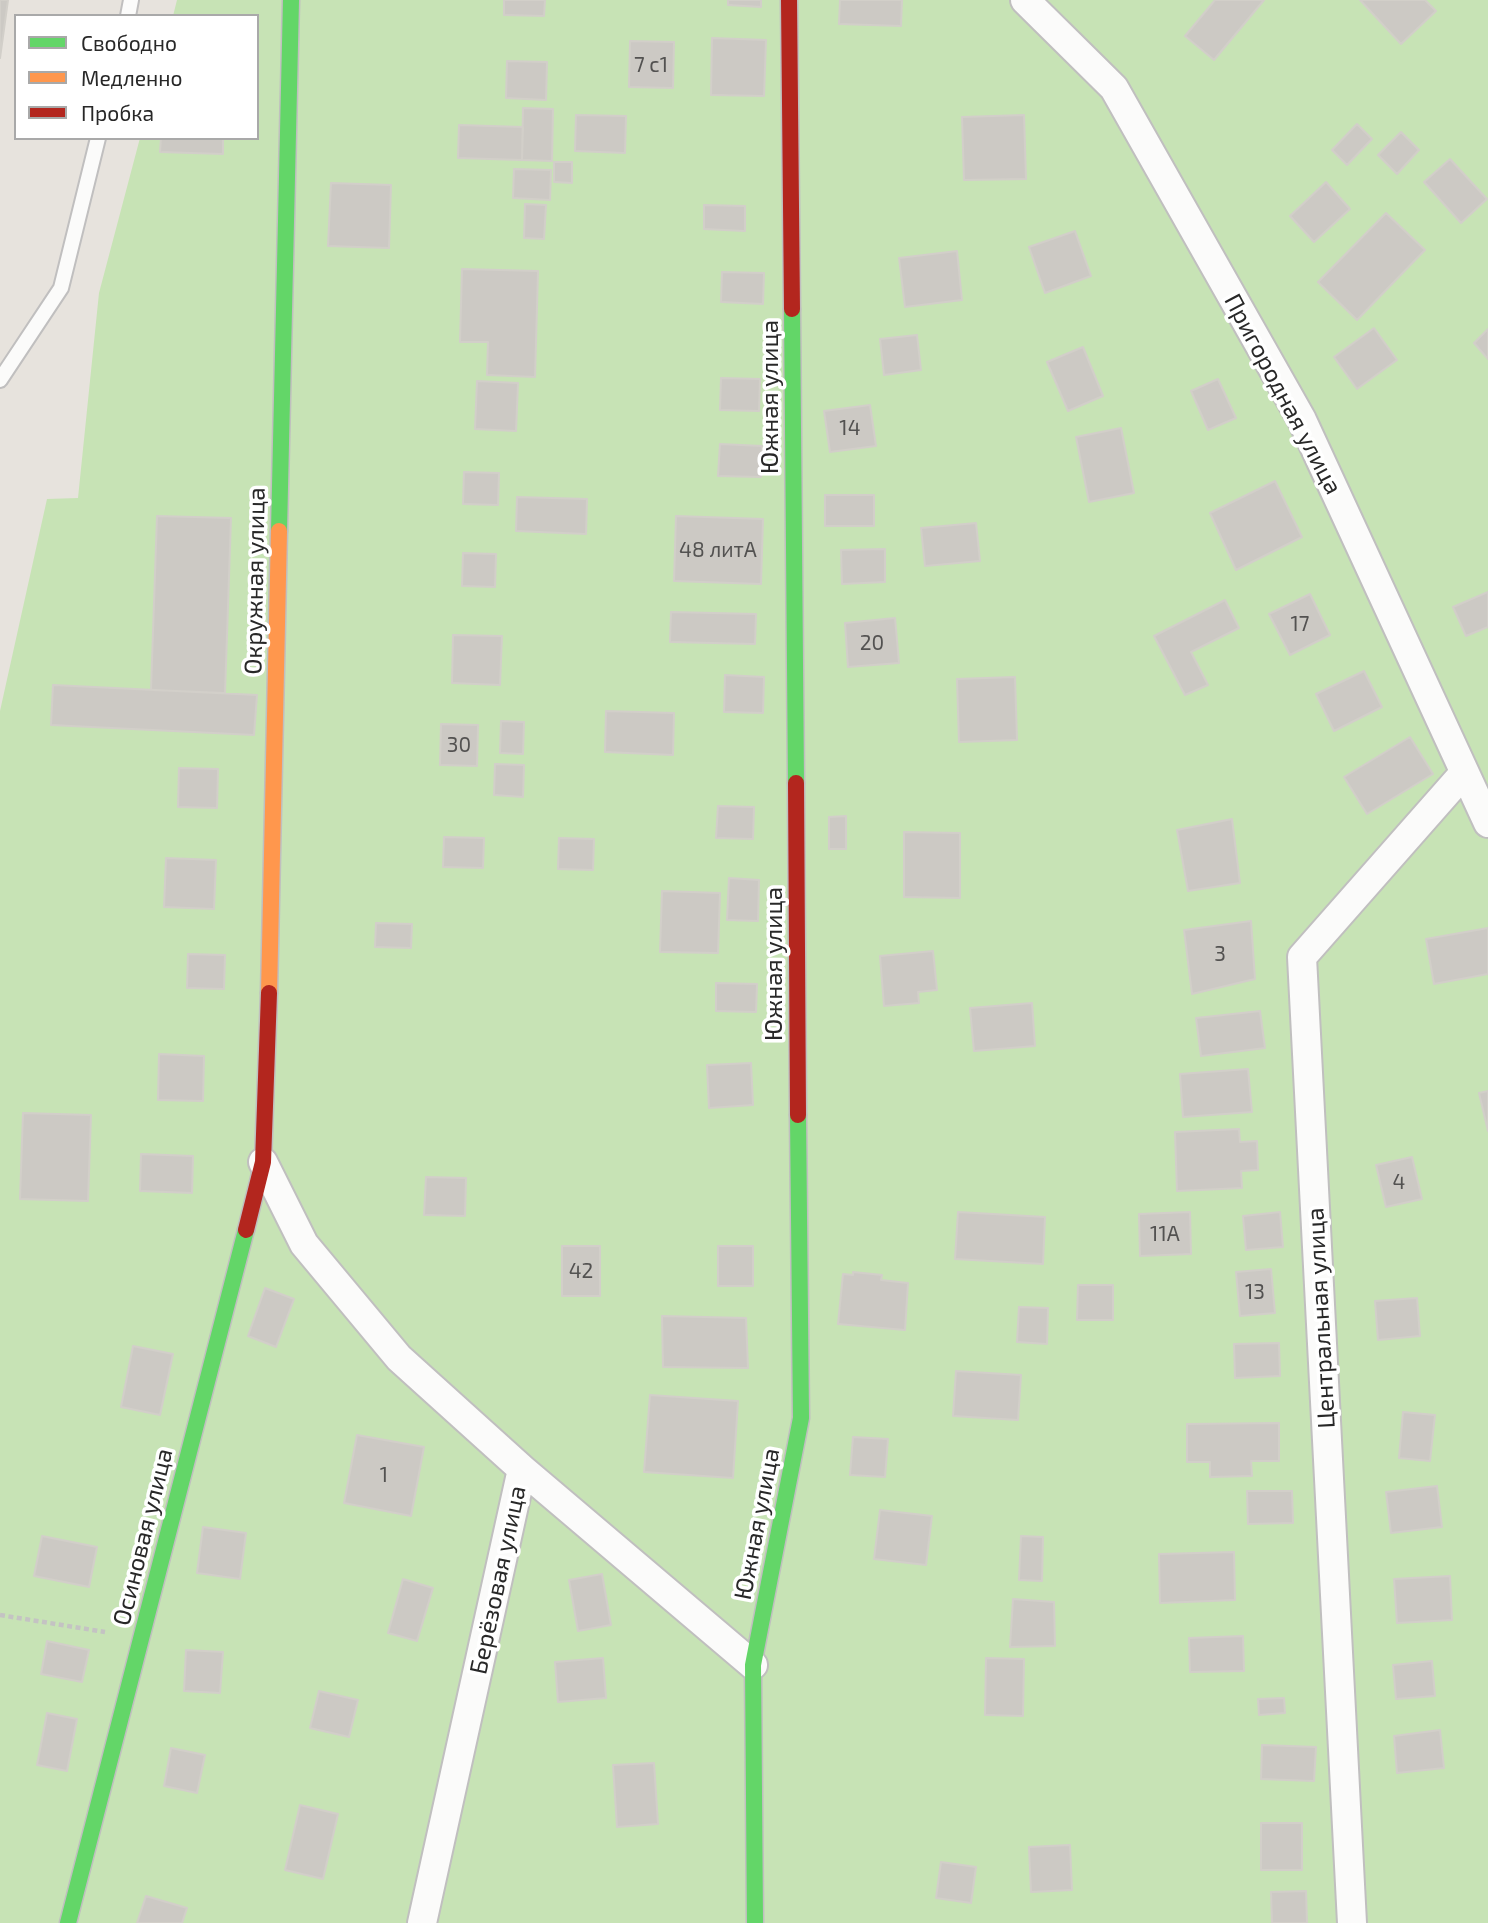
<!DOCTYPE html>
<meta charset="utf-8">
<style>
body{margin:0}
#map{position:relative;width:1488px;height:1923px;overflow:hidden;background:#e7e3dd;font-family:"Exo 2",sans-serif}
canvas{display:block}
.legend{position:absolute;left:14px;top:14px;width:245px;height:126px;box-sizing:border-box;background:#fff;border:2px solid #a9a9a9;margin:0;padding:9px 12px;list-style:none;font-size:21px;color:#282828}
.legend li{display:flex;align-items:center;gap:14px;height:35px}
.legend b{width:35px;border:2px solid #a9a9a9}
</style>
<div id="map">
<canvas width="1488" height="1923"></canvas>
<ul class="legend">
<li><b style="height:9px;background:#63d668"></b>Свободно</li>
<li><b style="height:9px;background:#ff974d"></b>Медленно</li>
<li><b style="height:9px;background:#b3261e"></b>Пробка</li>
</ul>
</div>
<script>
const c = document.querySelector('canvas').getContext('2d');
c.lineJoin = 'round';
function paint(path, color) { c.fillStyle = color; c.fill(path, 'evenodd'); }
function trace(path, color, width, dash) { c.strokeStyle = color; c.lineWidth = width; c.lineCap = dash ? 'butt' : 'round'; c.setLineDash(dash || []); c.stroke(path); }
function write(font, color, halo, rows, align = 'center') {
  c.font = font + ' "Exo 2",sans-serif'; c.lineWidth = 7; c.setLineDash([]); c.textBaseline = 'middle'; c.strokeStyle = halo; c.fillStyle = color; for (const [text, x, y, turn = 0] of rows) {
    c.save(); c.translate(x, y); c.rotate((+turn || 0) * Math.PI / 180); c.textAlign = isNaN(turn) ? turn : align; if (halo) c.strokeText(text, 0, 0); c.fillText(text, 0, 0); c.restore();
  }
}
paint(new Path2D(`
 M177,0H1488V1923H0V711L47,499L78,498L99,293L140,138H257V16H173Z`), '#c7e3b5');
const building = new Path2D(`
 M0,0H8L0,58Z
 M504,0H545L544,16L504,15Z
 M728,0H761V7L728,5Z
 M840,0H902L901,26L839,24Z
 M1215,0H1264L1214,60L1185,36Z
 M1360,0H1425L1436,11L1401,44Z
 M712,38L766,40L764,96L711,95Z
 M630,41L674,42L673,88L629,87Z
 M507,61L547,62L546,100L506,98Z
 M523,108L553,109L552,161L522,160Z
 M576,115L626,116L625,153L575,151Z
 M1024,115L1026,179L964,180L962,117Z
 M1357,124L1372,139L1347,165L1332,150Z
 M459,125L523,127L522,160L458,158Z
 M1401,132L1419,150L1397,174L1378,155Z
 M161,138H223V154L160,152Z
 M1450,159L1487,199L1461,223L1424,182Z
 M554,162H572V183L554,182Z
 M514,169L551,170L550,200L513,198Z
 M1326,182L1350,209L1314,242L1290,216Z
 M331,183L391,185L389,248L328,246Z
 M525,204L546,205L544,239L524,238Z
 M704,205L745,206V231L704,229Z
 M1386,213L1425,250L1357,320L1318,282Z
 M1075,231L1091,276L1045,293L1029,247Z
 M957,251L962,300L905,307L899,258Z
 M462,269L538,271L535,377L487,375L488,342H460Z
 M722,272L764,273L763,304L721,302Z
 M1374,328L1397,360L1357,389L1334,357Z
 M1488,329V359L1474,343Z
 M917,335L921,370L884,375L880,339Z
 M1083,347L1103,396L1068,411L1047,362Z
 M721,378L760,379L759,411L720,410Z
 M1218,379L1236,418L1208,430L1191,391Z
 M477,381L518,383L516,431L475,429Z
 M870,405L876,446L830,452L824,411Z
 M1121,428L1134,493L1089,502L1076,437Z
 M720,444L762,446L761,477L718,476Z
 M464,472L499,473L498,505L463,504Z
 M1275,481L1302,537L1236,570L1210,513Z
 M825,495H874V526H825Z
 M517,497L587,499L586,534L516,531Z
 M157,516L231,518L225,693L151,690Z
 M676,516L763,519L761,584L674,581Z
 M976,523L980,561L925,566L921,528Z
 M885,549V582L842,584L841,550Z
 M463,553L496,554L495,587L462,586Z
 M1488,592V627L1466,636L1453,607Z
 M1310,594L1330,635L1290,655L1269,614Z
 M1225,600L1239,628L1191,652L1208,685L1185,695L1154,636Z
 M671,612L756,614L755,644L670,642Z
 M895,618L899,663L848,667L845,623Z
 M453,635L502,636L500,685L452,683Z
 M1364,671L1382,707L1334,731L1316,694Z
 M725,675L764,677L763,713L724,712Z
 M1015,677L1017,740L959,742L957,679Z
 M53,685L257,695L254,735L51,725Z
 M606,711L674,713L673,755L605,752Z
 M501,721L524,722L523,754L500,753Z
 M441,724L478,725L477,766L440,765Z
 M1410,737L1433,774L1367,814L1344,777Z
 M495,764L524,765L523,797L494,795Z
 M179,768L218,769L217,808L178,807Z
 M718,806L754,807L753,839L716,838Z
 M846,816V849H829V817Z
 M1232,819L1240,883L1188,891L1177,830Z
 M904,832L960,833V898L904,897Z
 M444,837L484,838L483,868L443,867Z
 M559,838L594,839L593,870L558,869Z
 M166,858L216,860L214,909L164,907Z
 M729,878L759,880L758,921L727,920Z
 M662,891L720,893L718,953L660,952Z
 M1251,921L1255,979L1192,994L1184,930Z
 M376,923L412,924L411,948L375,947Z
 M1488,928V974L1434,984L1426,939Z
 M933,951L937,990L918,992L919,1003L884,1006L880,956Z
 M188,954L225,955L224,989L187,988Z
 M716,983L757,984L756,1012L716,1011Z
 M1032,1003L1035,1046L974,1051L970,1008Z
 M1260,1011L1265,1048L1201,1056L1196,1018Z
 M159,1054L204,1056L203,1101L158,1100Z
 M751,1063L753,1105L709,1108L707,1065Z
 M1248,1069L1252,1112L1183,1117L1180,1074Z
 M1488,1091V1131L1479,1093Z
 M23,1113L91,1115L88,1201L20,1199Z
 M1239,1129L1240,1142L1257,1141L1258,1170L1241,1171L1242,1188L1177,1191L1175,1132Z
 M141,1154L193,1156L192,1193L140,1191Z
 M1412,1157L1422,1199L1386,1207L1376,1165Z
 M426,1177L466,1178L465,1216L424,1215Z
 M958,1212L1045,1217L1043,1264L955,1259Z
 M1190,1212L1191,1254L1140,1256L1139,1214Z
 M1280,1212L1283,1247L1246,1250L1243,1216Z
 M562,1246H600V1296H562Z
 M718,1246H753V1286H718Z
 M1271,1269L1275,1313L1240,1316L1236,1272Z
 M853,1272L882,1275L881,1280L908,1283L905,1330L838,1324L843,1274L853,1275Z
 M1078,1285H1113V1320H1077Z
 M265,1288L294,1299L276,1347L248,1336Z
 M1417,1298L1420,1336L1378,1340L1375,1301Z
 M1019,1307L1048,1308L1047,1344L1017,1342Z
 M662,1316L746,1318L748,1368L663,1367Z
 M1279,1343L1280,1376L1235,1378L1234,1344Z
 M133,1346L173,1354L160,1415L121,1407Z
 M956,1371L1021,1375L1018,1420L953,1416Z
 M650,1395L738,1401L733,1478L644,1472Z
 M1403,1412L1435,1415L1430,1461L1399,1458Z
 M1279,1423V1461H1251L1252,1476L1210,1477V1462H1187V1424Z
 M357,1435L424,1447L411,1516L344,1503Z
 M853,1437L888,1439L885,1477L850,1475Z
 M1437,1486L1442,1527L1391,1533L1386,1492Z
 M1247,1491H1292L1293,1523L1248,1524Z
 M880,1510L932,1516L926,1565L874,1559Z
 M203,1527L246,1533L240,1579L197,1573Z
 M42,1536L97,1547L89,1587L34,1576Z
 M1021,1536L1043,1537L1042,1581L1019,1580Z
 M1234,1552L1235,1600L1160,1603L1159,1554Z
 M602,1574L611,1625L578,1631L569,1580Z
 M1450,1576L1452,1620L1397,1623L1394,1579Z
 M403,1579L433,1588L417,1641L388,1633Z
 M1013,1599L1054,1602L1055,1646L1010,1647Z
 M1243,1636L1244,1671L1190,1672L1189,1638Z
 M47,1641L89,1650L82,1682L41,1674Z
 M186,1650L223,1652L220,1693L184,1691Z
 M603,1658L606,1698L558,1702L555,1662Z
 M986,1658L1024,1659L1023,1716L985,1715Z
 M1432,1661L1435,1696L1396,1699L1393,1665Z
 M319,1691L358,1700L349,1737L310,1728Z
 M1284,1698L1285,1713L1259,1715L1258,1699Z
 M47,1713L77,1719L67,1771L37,1765Z
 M1440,1730L1444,1768L1397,1773L1394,1736Z
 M1262,1745L1316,1747L1314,1781L1261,1779Z
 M171,1748L205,1755L197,1793L164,1786Z
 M654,1763L658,1824L617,1827L613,1765Z
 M300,1805L338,1814L323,1879L285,1870Z
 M1261,1823H1302V1870H1261Z
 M1070,1845L1072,1890L1031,1892L1029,1847Z
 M941,1862L976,1867L971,1903L936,1898Z
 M1306,1891L1307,1923H1272L1271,1892Z
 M146,1896L187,1908L182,1923H137Z`);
paint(building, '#ccc9c4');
trace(building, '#d2cfc9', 2);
const lane = new Path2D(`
 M128,16L131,0
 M0,380L61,288L98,138`);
const street = new Path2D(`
 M1025,0L1114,88L1302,420L1488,823
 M263,1162L304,1244L399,1358L522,1469L422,1923
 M522,1469L753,1665
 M1352,1923L1302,957L1464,773`);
const fast = new Path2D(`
 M792,309L796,783
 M279,531L291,0
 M68,1923L246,1230
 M755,1923L753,1665L801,1418L798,1115`);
const slow = new Path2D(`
 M269,993L279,531`);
const jam = new Path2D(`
 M789,0L792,309
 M796,783L798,1115
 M246,1230L263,1162L269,993`);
trace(lane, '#c0bfbf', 18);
trace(street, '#c0bfbf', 32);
trace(fast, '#c0bfbf', 19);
trace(slow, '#c0bfbf', 19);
trace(jam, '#c0bfbf', 19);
trace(new Path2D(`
 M0,1615L105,1632`), '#c4c3c3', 4.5, [5, 3.5]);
trace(lane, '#fbfbfa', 14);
trace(street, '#fbfbfa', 28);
trace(fast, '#63d668', 16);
trace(slow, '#ff974d', 16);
trace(jam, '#b3261e', 16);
write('21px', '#535251', null, [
 ["7 с1",651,65],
 ["14",850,428],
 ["48 литА",718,550],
 ["17",1300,624],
 ["20",872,643],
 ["30",459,745],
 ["3",1220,954],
 ["4",1399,1182],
 ["11А",1165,1234],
 ["42",581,1271],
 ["13",1255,1292],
 ["1",384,1475]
]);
write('24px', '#282828', '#fff', [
 ["Пригородная улица",1283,394,62],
 ["Южная улица",770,397,-90],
 ["Окружная улица",255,581,-89],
 ["Южная улица",774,964,-90],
 ["Центральная улица",1321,1318,-93],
 ["Южная улица",757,1524,-79],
 ["Осиновая улица",143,1537,-76],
 ["Берёзовая улица",498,1580,-78]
]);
</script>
